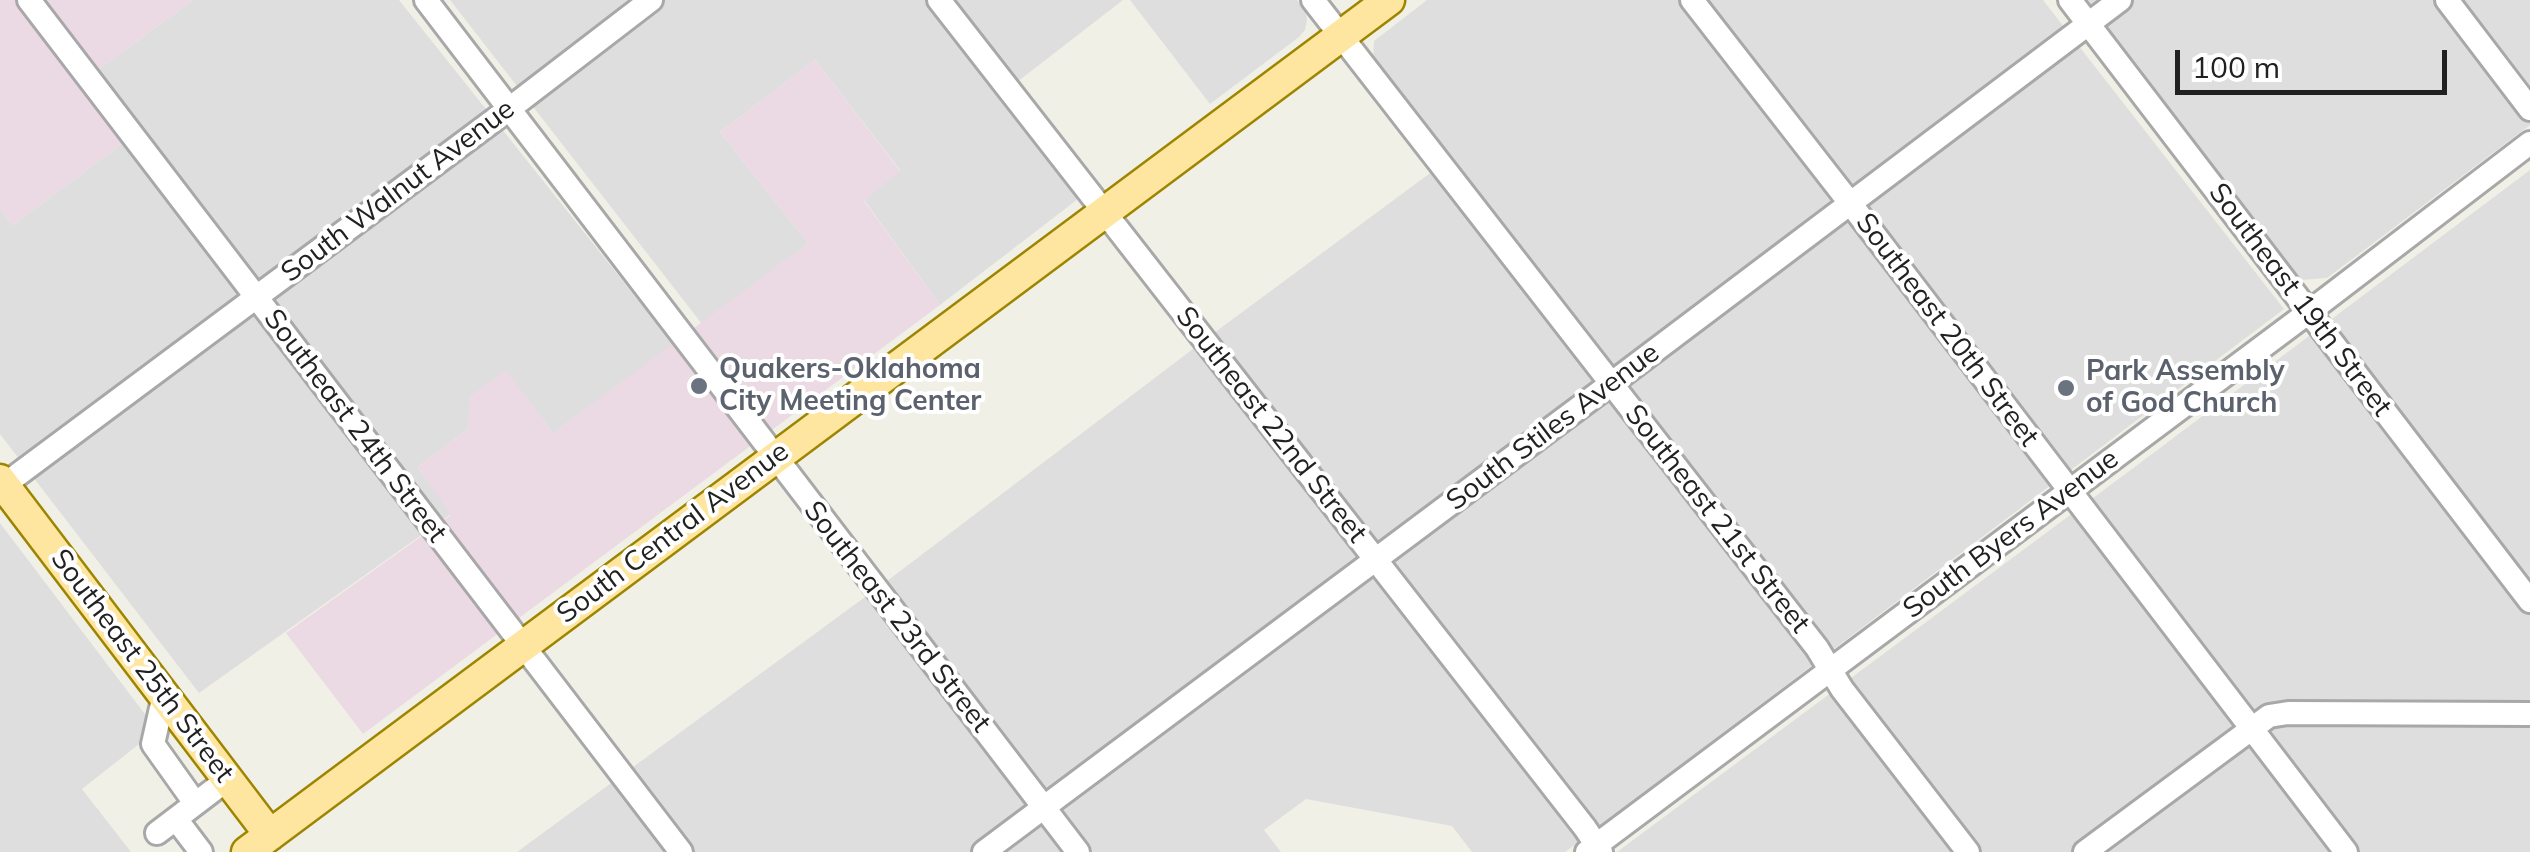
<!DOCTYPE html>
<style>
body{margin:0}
#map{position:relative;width:2530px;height:852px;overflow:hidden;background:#f1f0e7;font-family:Mulish,sans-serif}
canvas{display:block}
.scale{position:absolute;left:2175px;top:50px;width:272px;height:45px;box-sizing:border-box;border:5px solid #212121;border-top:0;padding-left:12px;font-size:30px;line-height:35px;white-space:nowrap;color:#212121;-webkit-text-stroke:8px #fff;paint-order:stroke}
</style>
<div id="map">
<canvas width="2530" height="852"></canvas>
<div class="scale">100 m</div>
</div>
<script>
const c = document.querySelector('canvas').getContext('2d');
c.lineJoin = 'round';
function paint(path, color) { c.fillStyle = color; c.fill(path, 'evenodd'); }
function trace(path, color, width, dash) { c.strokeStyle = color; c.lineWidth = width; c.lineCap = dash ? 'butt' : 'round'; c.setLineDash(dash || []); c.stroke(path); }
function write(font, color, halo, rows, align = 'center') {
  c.font = font + ' Mulish,sans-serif'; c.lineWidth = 8; c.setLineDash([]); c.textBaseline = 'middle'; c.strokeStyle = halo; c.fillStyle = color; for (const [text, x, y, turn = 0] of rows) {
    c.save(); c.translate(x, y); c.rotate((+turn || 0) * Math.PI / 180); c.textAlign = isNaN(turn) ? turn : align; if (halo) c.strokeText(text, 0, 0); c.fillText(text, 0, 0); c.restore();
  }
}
paint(new Path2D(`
 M193,0H399L674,345L553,433L506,371L467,430L418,467L451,514L199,693L0,434V209L13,225L123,143L80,83Z
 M450,0H1123L999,96L1078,199L940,305L864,200L900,170L815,60L720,132L808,243L702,324Z
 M1130,0H1297L1306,11L1307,20L1305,30L1299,37L1210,104Z
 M1427,0H2043L2284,309L1565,852H1472L1452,826L1306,799L1264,830L1281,852H517L891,578L1214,333L1441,165L1373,59L1374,41Z
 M2086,0H2530V125L2327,278L2301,280Z
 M2530,170V852H1617L2136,466Z
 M0,523L157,730L82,789L131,852H0Z`), '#dfdede');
paint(new Path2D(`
 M0,0H193L80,83L123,143L13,225L0,209Z
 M815,60L900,171L864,201L940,305L363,734L286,633L451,515L418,467L467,430L470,396L506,370L553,433L808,243L720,132Z`), '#ebd9e4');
const minor = new Path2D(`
 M29,0L681,852
 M426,0L1078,852
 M939,0L1585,828L1601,852
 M1313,0L1817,648L1842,689L1968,852
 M1692,0L1850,203L2346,852
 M2070,0L2530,601
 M2447,0L2530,109
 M0,488L509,109L651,0
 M164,695L153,744L195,803
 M176,819L201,852
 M157,833L228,779
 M984,852L1612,383L2120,0
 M1587,852L2309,312L2530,143
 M2085,852L2269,716L2288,713L2530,714`);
const major = new Path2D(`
 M0,480L270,835
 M247,852L1389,0`);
trace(minor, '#a8a8a8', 28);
trace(major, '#9e8500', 35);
trace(minor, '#fff', 22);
trace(major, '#fee6a0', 30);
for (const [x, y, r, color] of [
 [699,386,10,"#6b7280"],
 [2066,388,10,"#6b7280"]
]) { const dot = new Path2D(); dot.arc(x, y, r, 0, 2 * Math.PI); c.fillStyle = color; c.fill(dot); trace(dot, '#fff', 4); }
write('28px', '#212121', '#fff', [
 ["South Walnut Avenue",398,191,-37],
 ["Southeast 19th Street",2300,300,53],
 ["Southeast 20th Street",1947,330,53],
 ["Southeast 22nd Street",1271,425,52],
 ["Southeast 24th Street",355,426,53],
 ["South Stiles Avenue",1553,427,-37],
 ["Southeast 21st Street",1717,519,52],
 ["South Central Avenue",673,533,-37],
 ["South Byers Avenue",2011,534,-37],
 ["Southeast 23rd Street",897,617,52],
 ["Southeast 25th Street",142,666,53]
]);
write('bold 28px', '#5b616d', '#fff', [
 ["Quakers-Oklahoma",719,370],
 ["City Meeting Center",719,402],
 ["Park Assembly",2086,372],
 ["of God Church",2086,404]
], 'left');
</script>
